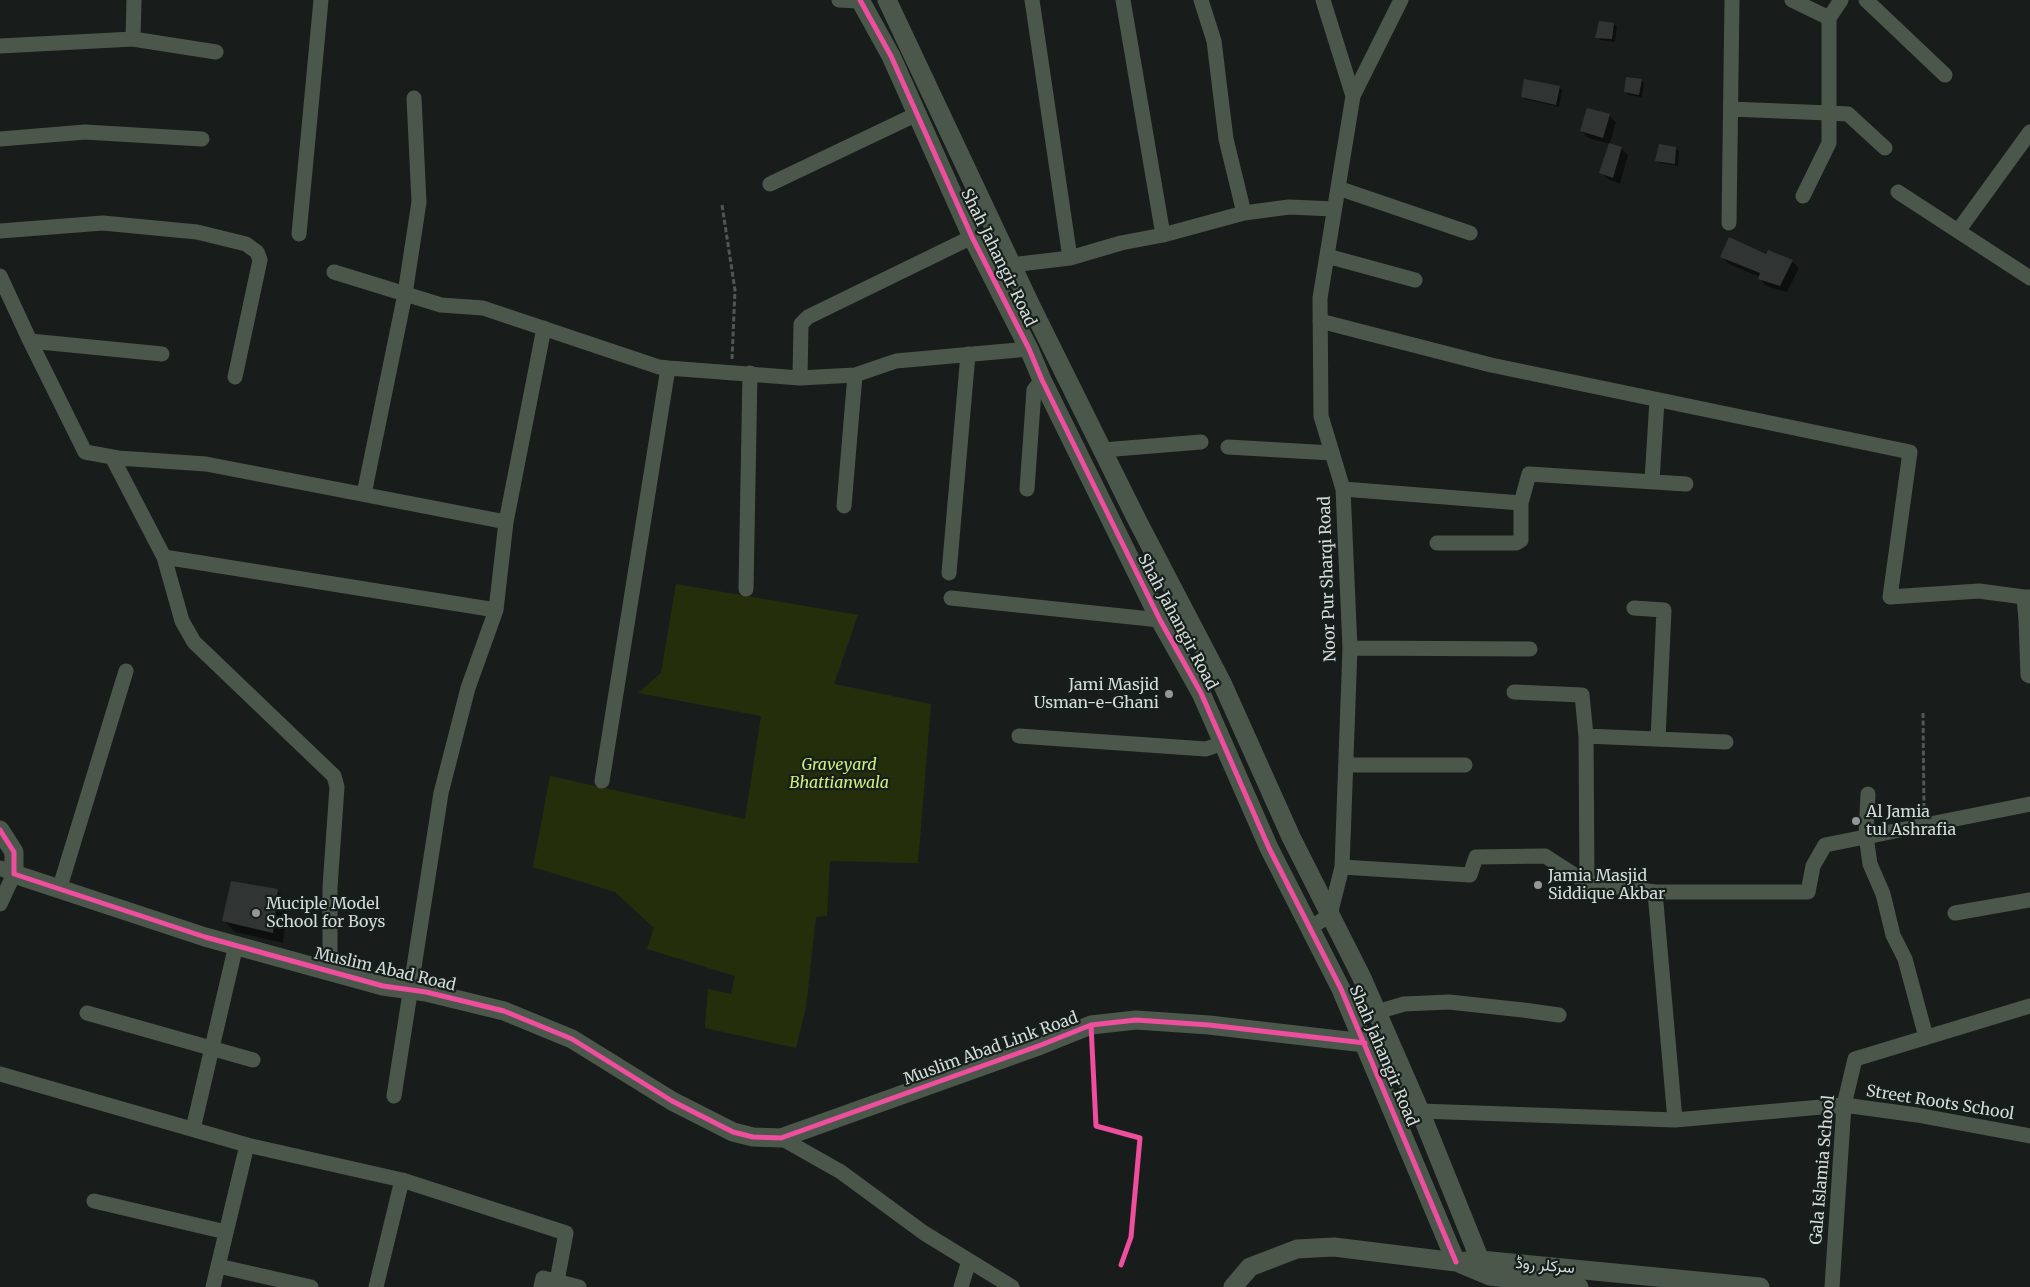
<!DOCTYPE html>
<meta charset="utf-8">
<style>
body{margin:0}
canvas{display:block;background:#181d1b}
</style>
<canvas width="2030" height="1287"></canvas>
<script>
const c = document.querySelector('canvas').getContext('2d');
c.lineJoin = 'round';
function paint(path, color) { c.fillStyle = color; c.fill(path, 'evenodd'); }
function trace(path, color, width, dash) { c.strokeStyle = color; c.lineWidth = width; c.lineCap = dash ? 'butt' : 'round'; c.setLineDash(dash || []); c.stroke(path); }
function write(font, color, halo, rows, align = 'center') {
  c.font = font + ' Merriweather,Vazirmatn,serif'; c.lineWidth = 4.5; c.setLineDash([]); c.textBaseline = 'middle'; c.strokeStyle = halo; c.fillStyle = color; for (const [text, x, y, turn = 0] of rows) {
    c.save(); c.translate(x, y); c.rotate((+turn || 0) * Math.PI / 180); c.textAlign = isNaN(turn) ? turn : align; if (halo) c.strokeText(text, 0, 0); c.fillText(text, 0, 0); c.restore();
  }
}
paint(new Path2D(`
 M676,584L858,615L834,684L931,704L918,863L830,861L827,916L816,917L806,1007L796,1048L705,1028L708,989L731,994L735,976L647,949L654,928L615,892L533,867L550,776L745,819L761,716L638,693L661,673Z`), '#252e0b');
paint(new Path2D(`
 M1614,24L1617,27L1615,42L1600,40L1597,37Z
 M1641,80L1644,83L1642,97L1628,95L1625,92Z
 M1559,87L1562,90L1559,107L1525,99L1522,96Z
 M1609,115L1616,122L1610,144L1621,148L1628,155L1620,184L1608,179L1601,172L1610,144L1588,138L1582,131Z
 M1675,148L1679,151L1678,166L1660,163L1657,160Z
 M1767,256L1792,261L1799,268L1787,292L1766,286L1760,279V277L1729,264L1722,257Z
 M277,890L288,901L283,943L235,932L224,921Z`), '#0007');
paint(new Path2D(`
 M1599,21L1614,23L1612,39L1595,38Z
 M1626,77L1642,79L1639,95L1624,92Z
 M1524,79L1560,86L1556,105L1521,97Z
 M1587,108L1610,114L1603,138L1580,131Z
 M1609,143L1622,147L1613,178L1599,173Z
 M1659,144L1676,147L1675,164L1655,161Z
 M1729,237L1766,254L1768,250L1793,260L1780,286L1758,279L1760,273L1720,257Z
 M231,881L278,889L273,933L222,921Z`), '#303533');
trace(new Path2D(`
 M722,205L735,290L732,359
 M1923,713L1924,809`), '#505851', 3, [5, 2.5]);
trace(new Path2D(`
 M839,0L860,1
 M1032,0L1070,258
 M1123,0L1163,235
 M1201,0L1214,41L1226,139L1244,213
 M1323,0L1353,96
 M1792,0L1829,18
 M1841,0L1829,18V113L1848,114L1885,148
 M1866,0L1945,75
 M133,39L134,0
 M0,46L133,39L216,52
 M1731,109L1829,113V143L1803,196
 M0,139L85,132L202,139
 M770,184L917,114
 M1338,188L1470,233
 M1898,192L2030,278
 M1729,223L1732,0
 M0,231L103,223L197,232L246,244L257,252L260,260L235,377
 M1958,231L2030,132
 M299,234L321,0
 M1327,256L1415,280
 M1011,265L1070,258L1121,243L1163,235L1244,213L1289,207L1334,209
 M334,272L441,305L483,308L659,367L668,368L800,378L855,375L896,361L1029,349
 M0,276L30,341L85,452L118,458L206,464L506,522L544,328
 M1320,321L1491,365L1910,452L1890,597L1979,591L2024,597
 M30,341L162,354
 M800,378L801,324L808,317L972,237
 M1228,447L1332,453
 M1103,450L1201,442
 M112,457L164,557L496,610L506,522
 M1652,481L1657,400
 M1027,489L1034,390L1042,380
 M1343,489L1521,503
 M364,494L405,294L419,202L414,98
 M844,506L855,375
 M1437,543H1516L1521,540V503L1529,474L1686,484
 M164,557L182,621L194,642L334,776L337,787L330,887V971
 M949,573L968,354
 M746,589L750,373
 M2030,597H2024L2026,620L2028,675L2030,676
 M951,598L1160,620
 M1634,608L1664,610L1658,739
 M1350,648L1530,649
 M1514,692L1582,695L1586,736
 M1019,736L1206,749L1223,743
 M1346,765H1465
 M602,781L668,368
 M1868,794L1866,836L1870,864L1883,894L1893,935L1905,959L1926,1037
 M1342,867L1470,875L1476,857L1545,856L1587,883L1655,892
 M0,868L14,874L0,904
 M1587,883L1586,736L1726,742
 M59,890L126,671
 M1955,913L2030,900
 M1310,928L1330,915L1342,867L1350,648L1343,489L1321,416L1320,298L1353,96L1401,0
 M1377,1012L1404,1004L1449,1002L1523,1010L1559,1015
 M87,1013L253,1060
 M0,1074L247,1145L402,1180L566,1233L557,1281
 M394,1096L441,793L468,688L496,610
 M1420,1111L1675,1120L1844,1105L1917,1115L2030,1136
 M1675,1120L1655,892H1808L1813,866L1825,845L2030,804
 M193,1129L236,945
 M781,1138L841,1172L924,1233L1012,1287
 M94,1201L226,1232
 M218,1266L311,1287
 M213,1287L247,1145
 M376,1287L402,1180
 M541,1287L543,1278L579,1287
 M961,1287L969,1261
 M1832,1287L1844,1105L1855,1059L2030,1006`), '#4c574c', 15);
trace(new Path2D(`
 M860,0L891,56L972,237L1029,349L1042,380L1160,620L1201,693L1269,848L1341,989L1456,1262
 M887,0L1031,306L1137,520L1222,683L1291,837L1362,978L1420,1111L1480,1260
 M0,830L14,852V874L205,937L383,986L426,992L504,1011L572,1039L672,1101L733,1132L753,1137L781,1138L1041,1045L1091,1025L1136,1020L1209,1025L1365,1043
 M1461,1264L1490,1276L1579,1287
 M1233,1287L1250,1267L1297,1249L1334,1247L1456,1262L1480,1260L1760,1287`), '#4c574c', 19);
trace(new Path2D(`
 M860,0L891,56L972,237L1029,349L1042,380L1160,620L1201,693L1269,848L1341,989L1456,1262
 M0,830L14,852V874L205,937L383,986L426,992L504,1011L572,1039L672,1101L733,1132L753,1137L781,1138L1041,1045L1091,1025L1136,1020L1209,1025L1365,1043
 M1091,1025L1096,1126L1140,1138L1131,1237L1121,1265`), '#ef4d9e', 5);
for (const [x, y, r, color] of [
 [1169,694,5,"#939896"],
 [1856,821,5,"#939896"],
 [1538,885,5,"#939896"],
 [256,913,5,"#939896"]
]) { const dot = new Path2D(); dot.arc(x, y, r, 0, 2 * Math.PI); c.fillStyle = color; c.fill(dot); trace(dot, '#161f1b', 2); }
write('16px', '#d5dbd8', '#161f1b', [
 ["Shah Jahangir Road",998,258,64],
 ["Noor Pur Sharqi Road",1328,579,-92],
 ["Shah Jahangir Road",1177,622,62],
 ["Muslim Abad Road",385,970,13],
 ["Muslim Abad Link Road",991,1049,-20],
 ["Shah Jahangir Road",1383,1056,67],
 ["Street Roots School",1940,1103,9],
 ["Gala Islamia School",1823,1170,-85],
 ["سرکلر روڈ",1545,1266,5]
]);
write('16px', '#d5dbd8', '#161f1b', [
 ["Jami Masjid",1159,685,"right"],
 ["Usman-e-Ghani",1159,703,"right"],
 ["Al Jamia",1866,812],
 ["tul Ashrafia",1866,830],
 ["Jamia Masjid",1548,876],
 ["Siddique Akbar",1548,894],
 ["Muciple Model",266,904],
 ["School for Boys",266,922]
], 'left');
write('italic 16px', '#d0f07b', '#161f1b', [
 ["Graveyard",839,765],
 ["Bhattianwala",839,783]
]);
</script>
